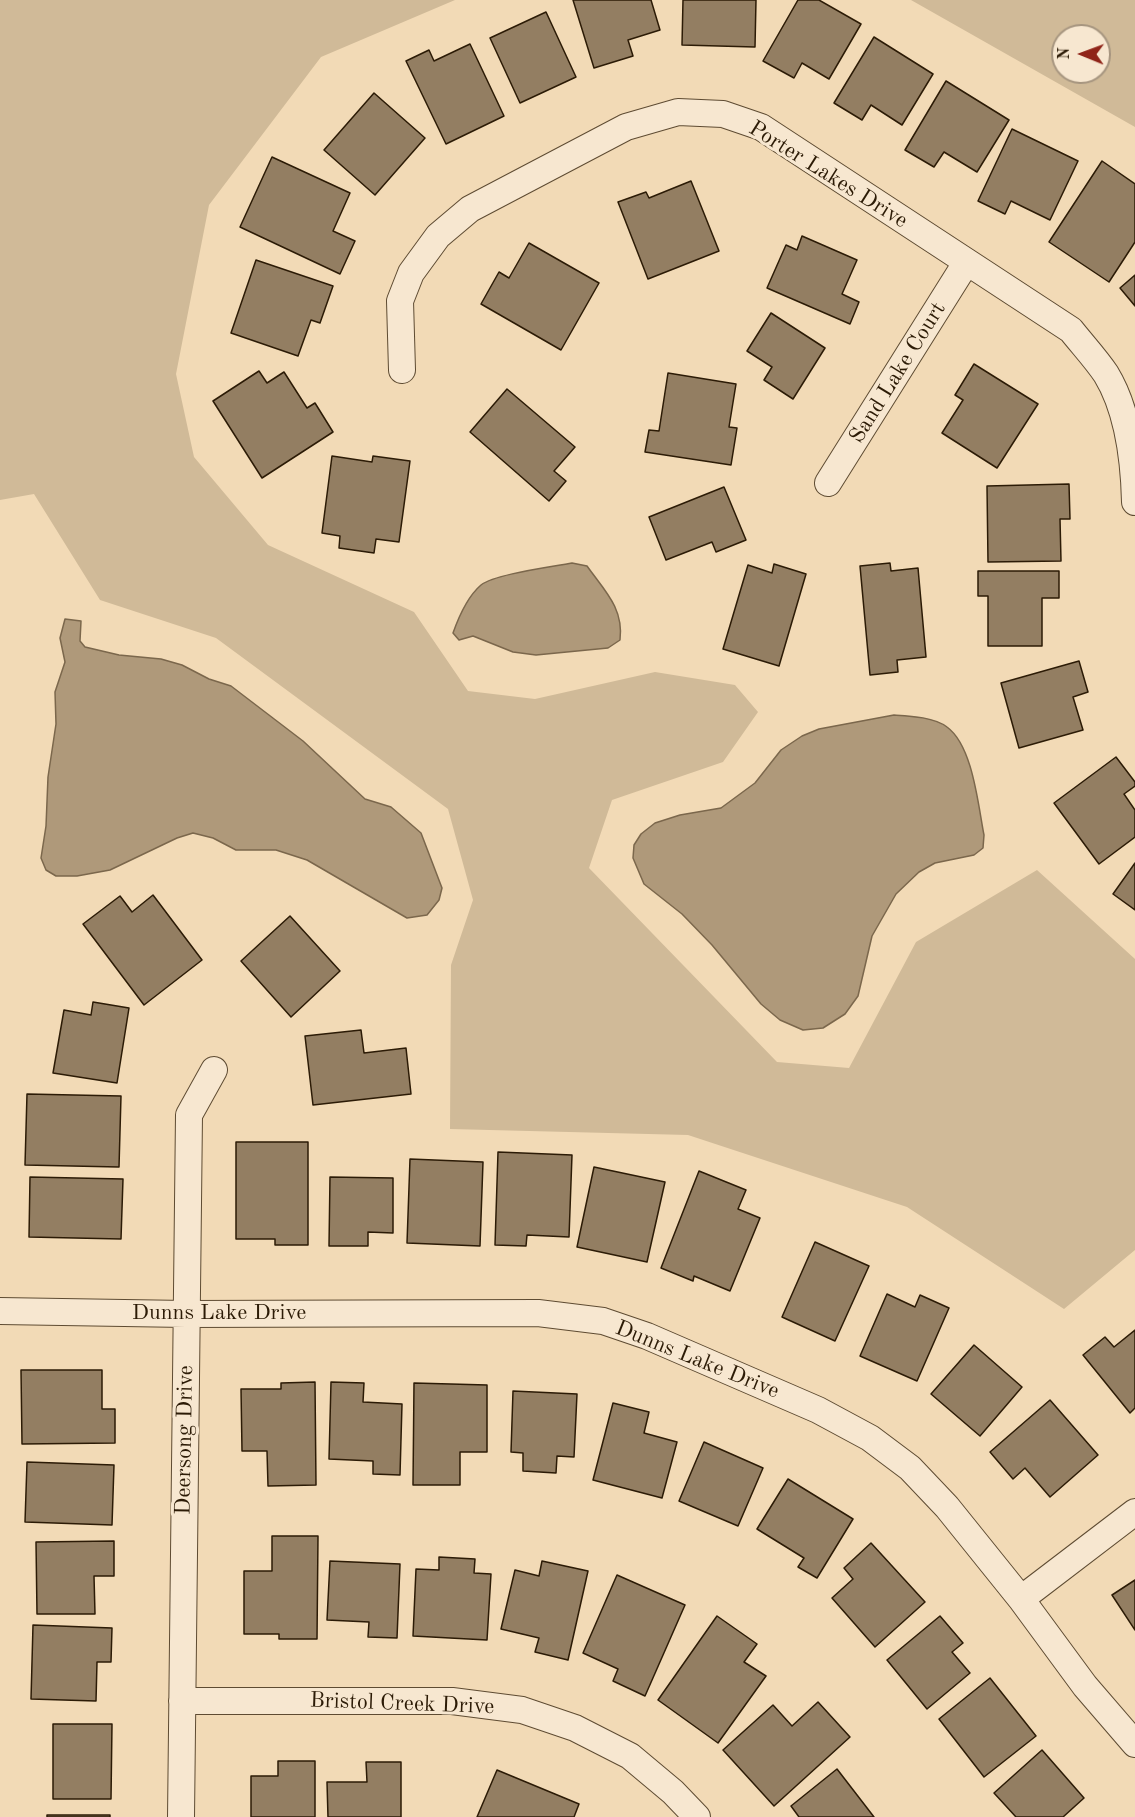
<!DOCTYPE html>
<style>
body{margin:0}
#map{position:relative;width:1135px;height:1817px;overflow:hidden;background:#f2dab6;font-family:"Old Standard TT",serif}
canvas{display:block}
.north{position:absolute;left:1051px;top:24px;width:60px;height:60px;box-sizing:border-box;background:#f7e7d0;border:2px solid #a6957f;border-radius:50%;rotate:271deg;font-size:16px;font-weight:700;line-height:24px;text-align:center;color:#2c1b06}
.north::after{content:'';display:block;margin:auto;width:21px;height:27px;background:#8f2418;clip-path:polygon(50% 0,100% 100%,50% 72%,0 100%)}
</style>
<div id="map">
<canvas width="1135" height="1817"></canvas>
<div class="north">N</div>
</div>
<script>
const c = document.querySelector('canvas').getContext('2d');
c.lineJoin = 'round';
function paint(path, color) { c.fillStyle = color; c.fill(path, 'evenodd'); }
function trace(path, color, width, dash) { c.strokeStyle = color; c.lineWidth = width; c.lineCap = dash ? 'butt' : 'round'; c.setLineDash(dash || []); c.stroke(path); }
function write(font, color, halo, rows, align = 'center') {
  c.font = font + ' "Old Standard TT",serif'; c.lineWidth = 6; c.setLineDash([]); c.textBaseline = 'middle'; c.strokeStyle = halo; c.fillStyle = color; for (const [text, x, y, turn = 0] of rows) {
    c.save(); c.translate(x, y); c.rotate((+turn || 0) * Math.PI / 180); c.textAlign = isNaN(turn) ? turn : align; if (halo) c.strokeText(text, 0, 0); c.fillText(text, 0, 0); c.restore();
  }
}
paint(new Path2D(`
 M0,0H455L321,57L209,205L176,374L194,457L268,545L414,612L468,691L535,699L655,672L735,685L758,712L723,762L612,800L589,868L777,1062L849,1068L916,942L1037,870L1135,959V1250L1064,1309L907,1207L688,1135L450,1129L451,965L473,900L448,809L216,638L100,600L34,494L0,500Z
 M911,0H1135V127ZM1063,36H1099V72H1063Z`), '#d0ba98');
const water = new Path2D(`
 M572,563L587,566C604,590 624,608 620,640L608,648L536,655L513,652L473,636L459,640L453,633C459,616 467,597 481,585C495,574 552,567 572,563Z
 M65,619L81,621L80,641L85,647L119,655L161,659L182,665L209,679L231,686L303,741L365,799L391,807L421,833L442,888L439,900L427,915L407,918L307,860L276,850H236L213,838L193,833L177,838L110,870L77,876H56L46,870L41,858L46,826L48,777L56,724L55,692L65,662L60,638Z
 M894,715C910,716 934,717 947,727C973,746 978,805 984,835L983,848L974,855L935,863L919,872L896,894L872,936L858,996L845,1014L823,1028L803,1030L780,1020L761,1004L712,945L682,914L644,884L633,858L634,845L641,834L655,823L680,815L721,808L755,783L781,750L802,736L819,729Z`);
paint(water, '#af997a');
trace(water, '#7b674c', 1.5);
const building = new Path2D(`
 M573,0H651L660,30L628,40L633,56L594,68Z
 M683,0H756L755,47L682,45Z
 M798,0H819L861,24L829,79L802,63L794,78L763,61Z
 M546,12L576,77L520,103L490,38Z
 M874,37L933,74L902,125L871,105L862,120L834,103Z
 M470,44L504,116L446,144L406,61L429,50L434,61Z
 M946,81L1009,120L977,172L944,152L934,167L905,150Z
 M374,93L425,138L375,195L324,150Z
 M1012,129L1078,161L1050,220L1011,201L1005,214L978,201Z
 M272,157L350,193L333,231L355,241L340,274L240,227Z
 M1102,161L1135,184V242L1109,282L1049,242Z
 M691,181L719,251L648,279L618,202L646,192L649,198Z
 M802,236L857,260L842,294L859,302L850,324L767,288L786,245L797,250Z
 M529,243L599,283L561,350L481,304L499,272L509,278Z
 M256,260L333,286L320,323L311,320L298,356L231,333Z
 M1135,275V306L1120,288Z
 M771,313L825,348L793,399L764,380L772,367L747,351Z
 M974,364L1038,404L997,468L942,433L963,400L955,395Z
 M259,371L267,383L284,372L307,408L315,403L333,432L262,478L213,401Z
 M668,373L736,384L729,427L737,428L731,465L645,452L649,430L659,431Z
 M507,389L575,447L554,471L566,481L549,501L470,432Z
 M332,456L372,462L373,456L410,461L399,542L376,539L374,553L339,548L340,536L322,533Z
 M1069,484L1070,519H1060L1061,561L988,562L987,486Z
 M724,487L746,540L716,552L712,542L666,560L649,517Z
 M890,563L891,571L918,568L926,657L897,660L898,672L870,675L860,566Z
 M774,564L806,574L779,666L723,649L748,565L772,573Z
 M978,571H1059V598H1042V646H988V596H978Z
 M1079,661L1088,692L1073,697L1083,730L1019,748L1001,683Z
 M1116,757L1135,782V786L1124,794L1135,810V837L1099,864L1054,803Z
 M1135,863V910L1113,894Z
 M153,895L202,960L144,1005L83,924L120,896L132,912Z
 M290,916L340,971L291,1017L241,961Z
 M93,1002L129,1008L117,1083L53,1073L64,1010L91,1015Z
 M361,1030L364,1053L406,1048L411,1094L313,1105L305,1036Z
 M27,1094L121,1096L119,1167L25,1165Z
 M236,1142H308V1245H275V1239H236Z
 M498,1152L572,1155L569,1237L527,1235L526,1246L495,1245Z
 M410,1159L483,1162L480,1246L407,1243Z
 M594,1167L665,1182L647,1262L577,1247Z
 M699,1171L746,1190L738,1209L760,1218L730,1291L694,1276L693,1281L661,1268Z
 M30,1177L123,1179L121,1239L29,1237Z
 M330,1177L393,1178V1233L368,1232V1246H329Z
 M815,1242L869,1266L835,1341L782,1317Z
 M887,1294L915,1307L920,1295L949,1308L917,1381L860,1356Z
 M1135,1330V1408L1130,1413L1083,1355L1105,1337L1114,1347Z
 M974,1345L1022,1387L980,1436L931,1394Z
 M21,1370H102V1409H115V1443L22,1444Z
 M315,1382L316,1485L268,1486L267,1451H242L241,1389H281V1383Z
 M331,1382L364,1383L363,1402L402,1404L400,1475L373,1474V1461L329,1459Z
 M414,1383L487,1385V1452H460V1485H413Z
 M513,1391L577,1394L574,1457L557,1456L556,1473L523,1471V1453L511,1452Z
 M1050,1400L1098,1455L1050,1497L1025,1468L1013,1479L990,1452Z
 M613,1403L649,1412L644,1433L677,1442L662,1498L593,1480Z
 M704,1442L763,1468L738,1526L679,1501Z
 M27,1462L114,1465L112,1525L25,1522Z
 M788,1479L853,1519L817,1578L798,1567L804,1558L757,1529Z
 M272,1536H318L317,1639H279V1634H244V1571H272Z
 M114,1541V1576H94L95,1614H37L36,1542Z
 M871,1543L925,1602L875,1647L832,1598L853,1579L844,1568Z
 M439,1557L475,1559L474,1573L491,1574L487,1640L413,1636L416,1569L439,1570Z
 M330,1561L400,1564L397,1638L368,1637L369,1622L327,1620Z
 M542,1561L588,1571L568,1660L535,1652L539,1638L501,1629L515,1570L539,1576Z
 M617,1575L685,1605L645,1696L613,1681L618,1669L583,1653Z
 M1135,1580V1630L1112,1595Z
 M717,1616L757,1644L744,1662L766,1676L718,1743L658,1700Z
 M940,1616L963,1643L952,1652L970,1673L927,1709L887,1660Z
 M33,1625L112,1628L111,1662H97L96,1701L31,1699Z
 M990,1678L1036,1736L984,1777L939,1719Z
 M818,1702L850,1737L774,1806L723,1750L773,1705L792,1726Z
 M53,1724H112L111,1799H53Z
 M1042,1750L1084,1798L1063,1817H1016L994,1793Z
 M278,1761H315V1817H251V1776H278Z
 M366,1762H401V1817H328L327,1782H367Z
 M837,1769L874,1817H799L791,1806Z
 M497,1770L579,1804L574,1817H477Z
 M47,1815H110V1817H47Z`);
paint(building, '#937e62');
trace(building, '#2c1b06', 1.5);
const minor = new Path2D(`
 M402,370L400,301L411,273L438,236L470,209L626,127L678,112L723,114L761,127L1071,330C1082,344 1096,359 1106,374C1128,410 1134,460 1135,502
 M828,483L966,263
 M0,1311L186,1314L538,1313L603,1321L647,1336L818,1410L870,1438L910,1468L947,1507L1021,1599L1085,1686L1135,1744
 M1021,1599L1135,1512
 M182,1701H452L522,1710L575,1728L630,1756L673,1792L697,1817
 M181,1817L189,1115L214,1070`);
trace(minor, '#5e4b32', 28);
trace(minor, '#f7e7d0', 26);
write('22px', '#2c1b06', '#f7e7d0', [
 ["Porter Lakes Drive",828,175,32],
 ["Sand Lake Court",898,373,-58],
 ["Dunns Lake Drive",219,1313],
 ["Dunns Lake Drive",697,1360,22],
 ["Deersong Drive",185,1440,-89],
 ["Bristol Creek Drive",402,1704,2]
]);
</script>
